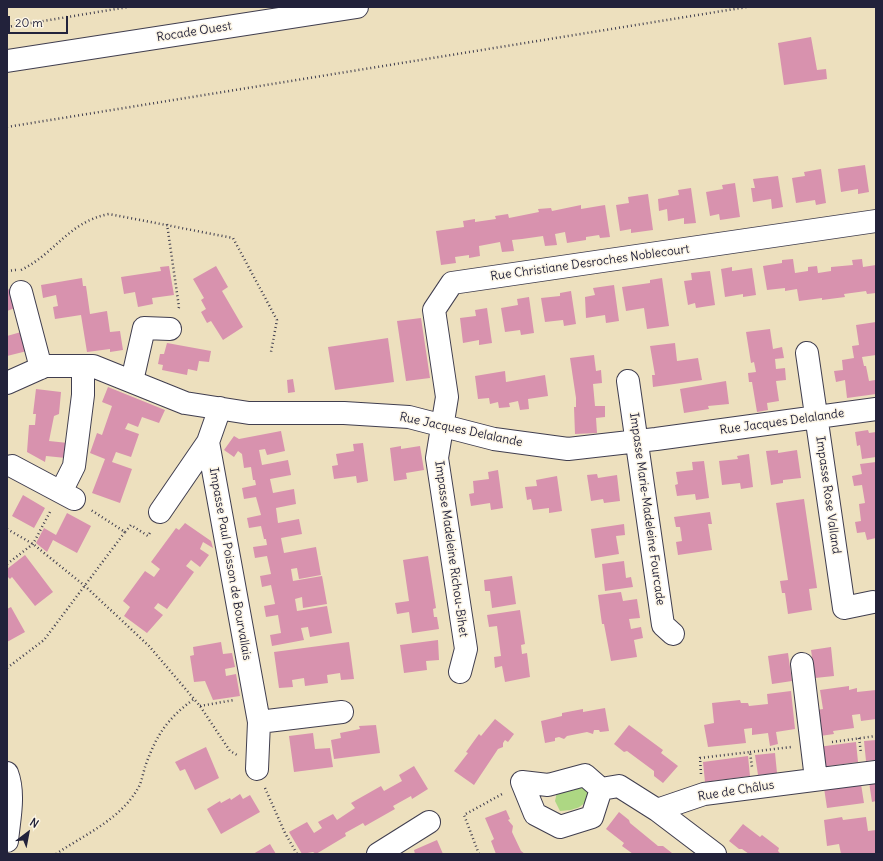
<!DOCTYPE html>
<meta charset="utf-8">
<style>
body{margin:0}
#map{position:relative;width:883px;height:861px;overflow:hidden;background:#ede0be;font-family:Delius,sans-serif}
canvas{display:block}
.frame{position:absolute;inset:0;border:8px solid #22223b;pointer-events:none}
.north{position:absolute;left:8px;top:813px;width:40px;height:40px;-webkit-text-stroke:3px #fcf5e5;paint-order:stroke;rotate:32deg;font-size:11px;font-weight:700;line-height:16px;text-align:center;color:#22223b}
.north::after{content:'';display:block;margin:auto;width:14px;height:18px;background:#22223b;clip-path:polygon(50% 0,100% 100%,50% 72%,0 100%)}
.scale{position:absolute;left:8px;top:16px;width:60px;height:18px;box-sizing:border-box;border:2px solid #22223b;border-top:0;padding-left:5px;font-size:12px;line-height:14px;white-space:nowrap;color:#22223b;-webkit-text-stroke:3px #fcf5e5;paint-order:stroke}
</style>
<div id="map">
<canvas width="883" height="861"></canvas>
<div class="frame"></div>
<div class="north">N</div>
<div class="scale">20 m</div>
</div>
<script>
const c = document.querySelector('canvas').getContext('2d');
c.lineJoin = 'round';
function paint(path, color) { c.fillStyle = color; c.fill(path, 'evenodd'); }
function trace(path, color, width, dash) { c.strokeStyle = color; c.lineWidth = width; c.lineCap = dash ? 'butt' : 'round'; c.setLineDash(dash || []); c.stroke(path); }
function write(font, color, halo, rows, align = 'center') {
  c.font = font + ' Delius,sans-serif'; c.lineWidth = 3; c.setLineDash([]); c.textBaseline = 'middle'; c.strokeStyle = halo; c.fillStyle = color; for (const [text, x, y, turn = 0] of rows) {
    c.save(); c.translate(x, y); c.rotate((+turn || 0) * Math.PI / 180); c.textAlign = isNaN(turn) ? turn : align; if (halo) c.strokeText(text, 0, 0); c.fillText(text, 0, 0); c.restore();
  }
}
paint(new Path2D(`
 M587,787L590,794C584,808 575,810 560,811L555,801L557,792Z`), '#add783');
paint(new Path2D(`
 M811,37L817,70L826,69L827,79L784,85L778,43Z
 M865,165L869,192L858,194V189L841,192L838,169Z
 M821,169L826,203L816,205L815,200L796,203L792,178L805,176L804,172Z
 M778,176L783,207L772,209L771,199L753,202L751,188H755L753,179Z
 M735,183L740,217L720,220L719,214L710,216L706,192L723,189L722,185Z
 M691,188L696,223L684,224V218L668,221L667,209L659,211L658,199L679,195L678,190Z
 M648,194L653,230L631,233V229L620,231L616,205L629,203L628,197Z
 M581,205V209L605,205L610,237L600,238L599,235L586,237V240L567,243L565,232L555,234L557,245L545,246L543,236L522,239L512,240L514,251L502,252L500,242L479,246L480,256L469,258V255L455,257L456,263L441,265L436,231L464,227L463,221L475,219V222L496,219L495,216L508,214L509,218L539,212L538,209L551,208L552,211Z
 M793,259L795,273L808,271V267L817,266L818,273L831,271V267L853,265L852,260L862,259L863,267L876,265V293L867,294L866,291L844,294L845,297L822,300V298L799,301L797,289L785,291V288L767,290L763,266L782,263V260Z
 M169,266L174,295L152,298L153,304L138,307L135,292L124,294L121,277L161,271L160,267Z
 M216,266L228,287L222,291L243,327L223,340L211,321L207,323L201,312L206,309L201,300L204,298L193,279Z
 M732,267V271L752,268L756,295L743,297V294L725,297L721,269Z
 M710,271L715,305L696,308L695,303L688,305L684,281L692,280L691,273Z
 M82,278L83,286H86L90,314L107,311L110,332L120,331L123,350L110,352V349L87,352L81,315L55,319L53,307L58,306L56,295L43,298L41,285Z
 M662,278L669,326L647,329L644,308L626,311L622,287L650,283V280Z
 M614,285L619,321L606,323L605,315L586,318L585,297L595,295L593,288Z
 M10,289L15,308L7,311V290Z
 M571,291L576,324L564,326L563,320L545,322L541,298L560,296V293Z
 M529,297L534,333L521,335L520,330L505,332L501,308L518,305L517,299Z
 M487,308L492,343L479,345V340L463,343L460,318L476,316L475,310Z
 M421,318L430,378L406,381L397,321Z
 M876,322V355L862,357L864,366H866L869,381L875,380L876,394L847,398L845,380L836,382L834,371L843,370L842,360L854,358L852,346L859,345L856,325Z
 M770,329L773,349L782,347L784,358L775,359L776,369L785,368L786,380L776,381L779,401L767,403L768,410L757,412L752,382H749L748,373L756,372L754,362L751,363L746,332Z
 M21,332L27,351L7,356V336Z
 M388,338L394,382L335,390L328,347Z
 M167,343L211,351L209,362L199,361L197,371L188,369L187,375L162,370L163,365L158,364L160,354H164Z
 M675,343L677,361L698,358L702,380L653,387L652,375H655L650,346Z
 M594,355L596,371L601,370L602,383L593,384L595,406H605V417L596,418L597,433L575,434L574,407H576V398L570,358Z
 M505,371L506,382L545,375L548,396L528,399L529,409L520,410L518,401L509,403L510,407L499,408L498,402L490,404L489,398L478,399L475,376Z
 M293,379L295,392L288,393L287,380Z
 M726,381L729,404L708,406L709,409L684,413L680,389Z
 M108,387L165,410L159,423L142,417L138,427L128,423L125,429L139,434L131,457L116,452L112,462L132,469L120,503L92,493L105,459L90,453L97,433L102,435L112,406L102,402Z
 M36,389L61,392L59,414L54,416L49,441L68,443L66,458L46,456L45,462L27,452L29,425H35L36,414H33Z
 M868,430L869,433L876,432V457L862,459L860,445L857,446L855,432Z
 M281,431L285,451L267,455L265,449L259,450L262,465L288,460L291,475L270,479L273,493L294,489L296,504L276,508L278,523L299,519L302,534L281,538L284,553L316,547L321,575L299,579L297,568L291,569L293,581L322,576L327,604L303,608L302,597L295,599L297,611L327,606L332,633L310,637L308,627L301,628L304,640L272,646L270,635L281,633L278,615L266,617L264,606L275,604L271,585L262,587L260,576L271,574L267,556L255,558L253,547L267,545L266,539H264L261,526L249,528L247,518L261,515L256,497L244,499L242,488L256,485L255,480H253L251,467L244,468L242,454L238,451L234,457L224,450L234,436L239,439Z
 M363,443L368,481L357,483L356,476L334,479L332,466L338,465L336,454L354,451L353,444Z
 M401,446V449L420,446L424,470L406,473L407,479L394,481L390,448Z
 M778,450V453L797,450L801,478L783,480V483L771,485L766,451Z
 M749,454L753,487L741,489L740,483L722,485L719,461L738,459L737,456Z
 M704,461L709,498L696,500L695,494L677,496L675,485L678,484L676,472L693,470L692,462Z
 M876,462V538L867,540L865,532L857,533L855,522L861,521L859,504L865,503L862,485L854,486L852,476L862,474L860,464Z
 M498,470L503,508L491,510L490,503L471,506L469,494L474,493L473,481L489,479L488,472Z
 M597,474L598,478L617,475L620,501L604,503L603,499L591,501L587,475Z
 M557,476L562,511L549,513V508L533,510L531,499L527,500L525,487L537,486L536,480Z
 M23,495L45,508L34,528L12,516Z
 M804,499L817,588L809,589L812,610L788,614L785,593H782L780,581L788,580L776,503Z
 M710,512L712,524H708L712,550L678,555L676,542L682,541L680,527H676L674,517Z
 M67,513L91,526L77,553L53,540L47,552L36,543L44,528L56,535Z
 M185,523L211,541L213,548L203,542L200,549L209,555L200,567L191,560L186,566L194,572L167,609L158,603L154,608L163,615L147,633L124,616L130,607L123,601L145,571L154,577L160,569L151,562L176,528L179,530Z
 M624,524L625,535L616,536L619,554L595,558L591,529Z
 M25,555L53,592L35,606L12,577L10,579L7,576V569Z
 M428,556L436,608L433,609L434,617H437L439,629L412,633L409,612L397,614L395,603L409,601L403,560Z
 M624,561L626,578L631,577L633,587L605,591L602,564Z
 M512,576L516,604L492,608L490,591H485L484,580Z
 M621,592L623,601L637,599L640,618L629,619L631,629L641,627L643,638L634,640L637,657L611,661L604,624H602L598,595Z
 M11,607L25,632L7,642V609Z
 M520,610L525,644L521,645L522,654L527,653L530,677L505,682L502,666L495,668L494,657L501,656L497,626L489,627L487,615Z
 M438,640L439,660L426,661L427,670L404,673L400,645Z
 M221,642L223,654L232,653L235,667L225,669L226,676L236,674L240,696L213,700L205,681L194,682L190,656L194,655L193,647Z
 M349,642L354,679L341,680L340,673L327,675L328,683L305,686L304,678L292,680L293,687L279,688L274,652Z
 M831,647L834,676L815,678L811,650Z
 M788,653L792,681L772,684L768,656Z
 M849,686V690L857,688V692L876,690V719L861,721L860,714L852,715L854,728L833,731L834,734L820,736L817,710L823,709L820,690Z
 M791,691L795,729L776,732L778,744L770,746L768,733L752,735V728L744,729L746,743L708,747L704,725L714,723L712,703L740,700L741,703H748L749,706L768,704L767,694Z
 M605,708L609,731L600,732L599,730H594L593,734L587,732L567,736L564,739L559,737L555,738V741L545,743L541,721L562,716V713L583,709V712Z
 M495,719L514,734L508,742L505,740L503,743V747L498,749L474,785L454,771L468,753L466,752L479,734L481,736Z
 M376,725L380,753L334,759L331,740L341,738L340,733L360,729L359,726Z
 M629,725L663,750L661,753L678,766L663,783L654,776V771L627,751L624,752L614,744Z
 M313,733L315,749L330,748L333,767L294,772L289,736Z
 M876,740V760L866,761L864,741Z
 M856,742L858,762L821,767L818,747Z
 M206,747L219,778L195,790L185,769L180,771L175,762Z
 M775,753L777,773L758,775L755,755Z
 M748,756L750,776L705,782L703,762Z
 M414,766L428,789L412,799L411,796L393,806L395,809L365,826L363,823L345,833L346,836L316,854L313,852L302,854L289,832L307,822L314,833L322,828L318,822L333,814L337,820L355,808L351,803L381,786L384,791L402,781L399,775Z
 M876,781V801L872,802L869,782Z
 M861,784L864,803L827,808L824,788Z
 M240,794L243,799L250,795L260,812L221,834L207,809L220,801L221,803L230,798L231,800Z
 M506,810L510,819L508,820L513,826L512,832L521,851L525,854H496L491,841L494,839L485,818Z
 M619,812L629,820L630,823L658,846H663L672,853L633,854L622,846L624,843L606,829Z
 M842,817L843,820L866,817L868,831L876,830V854H841L839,844L827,846L824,820Z
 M743,824L760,837L762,835L779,848L778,851L781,854H749L742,849H739L729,841Z
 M437,840L443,854H415L414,850Z
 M270,844L276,854H253Z`), '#d892ae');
const minor = new Path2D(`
 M21,292L41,368
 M807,353L844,608L873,602
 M132,381L144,328L170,329
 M628,381L663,625L673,634
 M7,383L45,366H93L185,403L249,413H344L409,417L494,439L568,449L656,439L876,409
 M220,408L208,442L259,722L257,769
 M12,466L74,499
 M61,492L74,466L83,395V366
 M160,512L208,442
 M802,664L816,779
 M460,672L466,649L437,458L447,397L434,310L452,283L876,221
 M259,722L342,712
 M7,773C15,794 9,819 7,841
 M585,775L601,789L592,817L560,827L535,814L522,782L548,785Z
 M601,789L619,786L657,810L715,854
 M657,810L704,794L876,772
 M378,854L429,822`);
const major = new Path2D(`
 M7,61L357,7`);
trace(minor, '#403e4f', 24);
trace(major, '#403e4f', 24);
trace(new Path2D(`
 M7,27L128,7
 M7,127L747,7
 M167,224L179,307L178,311
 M21,270C56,253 68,222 109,214L233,238L277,320L271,352
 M7,271L16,270
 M7,529L33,544L85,586L149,646L200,706L230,751L237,755
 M125,532L131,525L148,536L151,531
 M7,564L33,544L51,510
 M7,668L44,640L125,532L91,510
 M200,706L234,700
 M859,738L861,753
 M832,742L876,736
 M750,752L791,747
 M701,774L700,758L750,752L752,767
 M265,788L285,833L297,854
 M56,854C84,835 119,820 137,790C142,783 143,772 146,764C157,734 168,718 194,699
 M479,854L464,815L504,793`), '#403e4f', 2.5, [1, 3]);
trace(minor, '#fff', 22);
trace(major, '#fff', 22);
write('12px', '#22223b', '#fcf5e5', [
 ["Rocade Ouest",194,32,-9],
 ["Rue Christiane Desroches Noblecourt",590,263,-8],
 ["Rue Jacques Delalande",782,422,-8],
 ["Rue Jacques Delalande",461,430,12],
 ["Impasse Rose Valland",828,495,82],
 ["Impasse Marie-Madeleine Fourcade",647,509,82],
 ["Impasse Madeleine Richou-Bihet",451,549,82],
 ["Impasse Paul Poisson de Bourvallais",230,564,80],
 ["Rue de Châlus",736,791,-9]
]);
</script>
